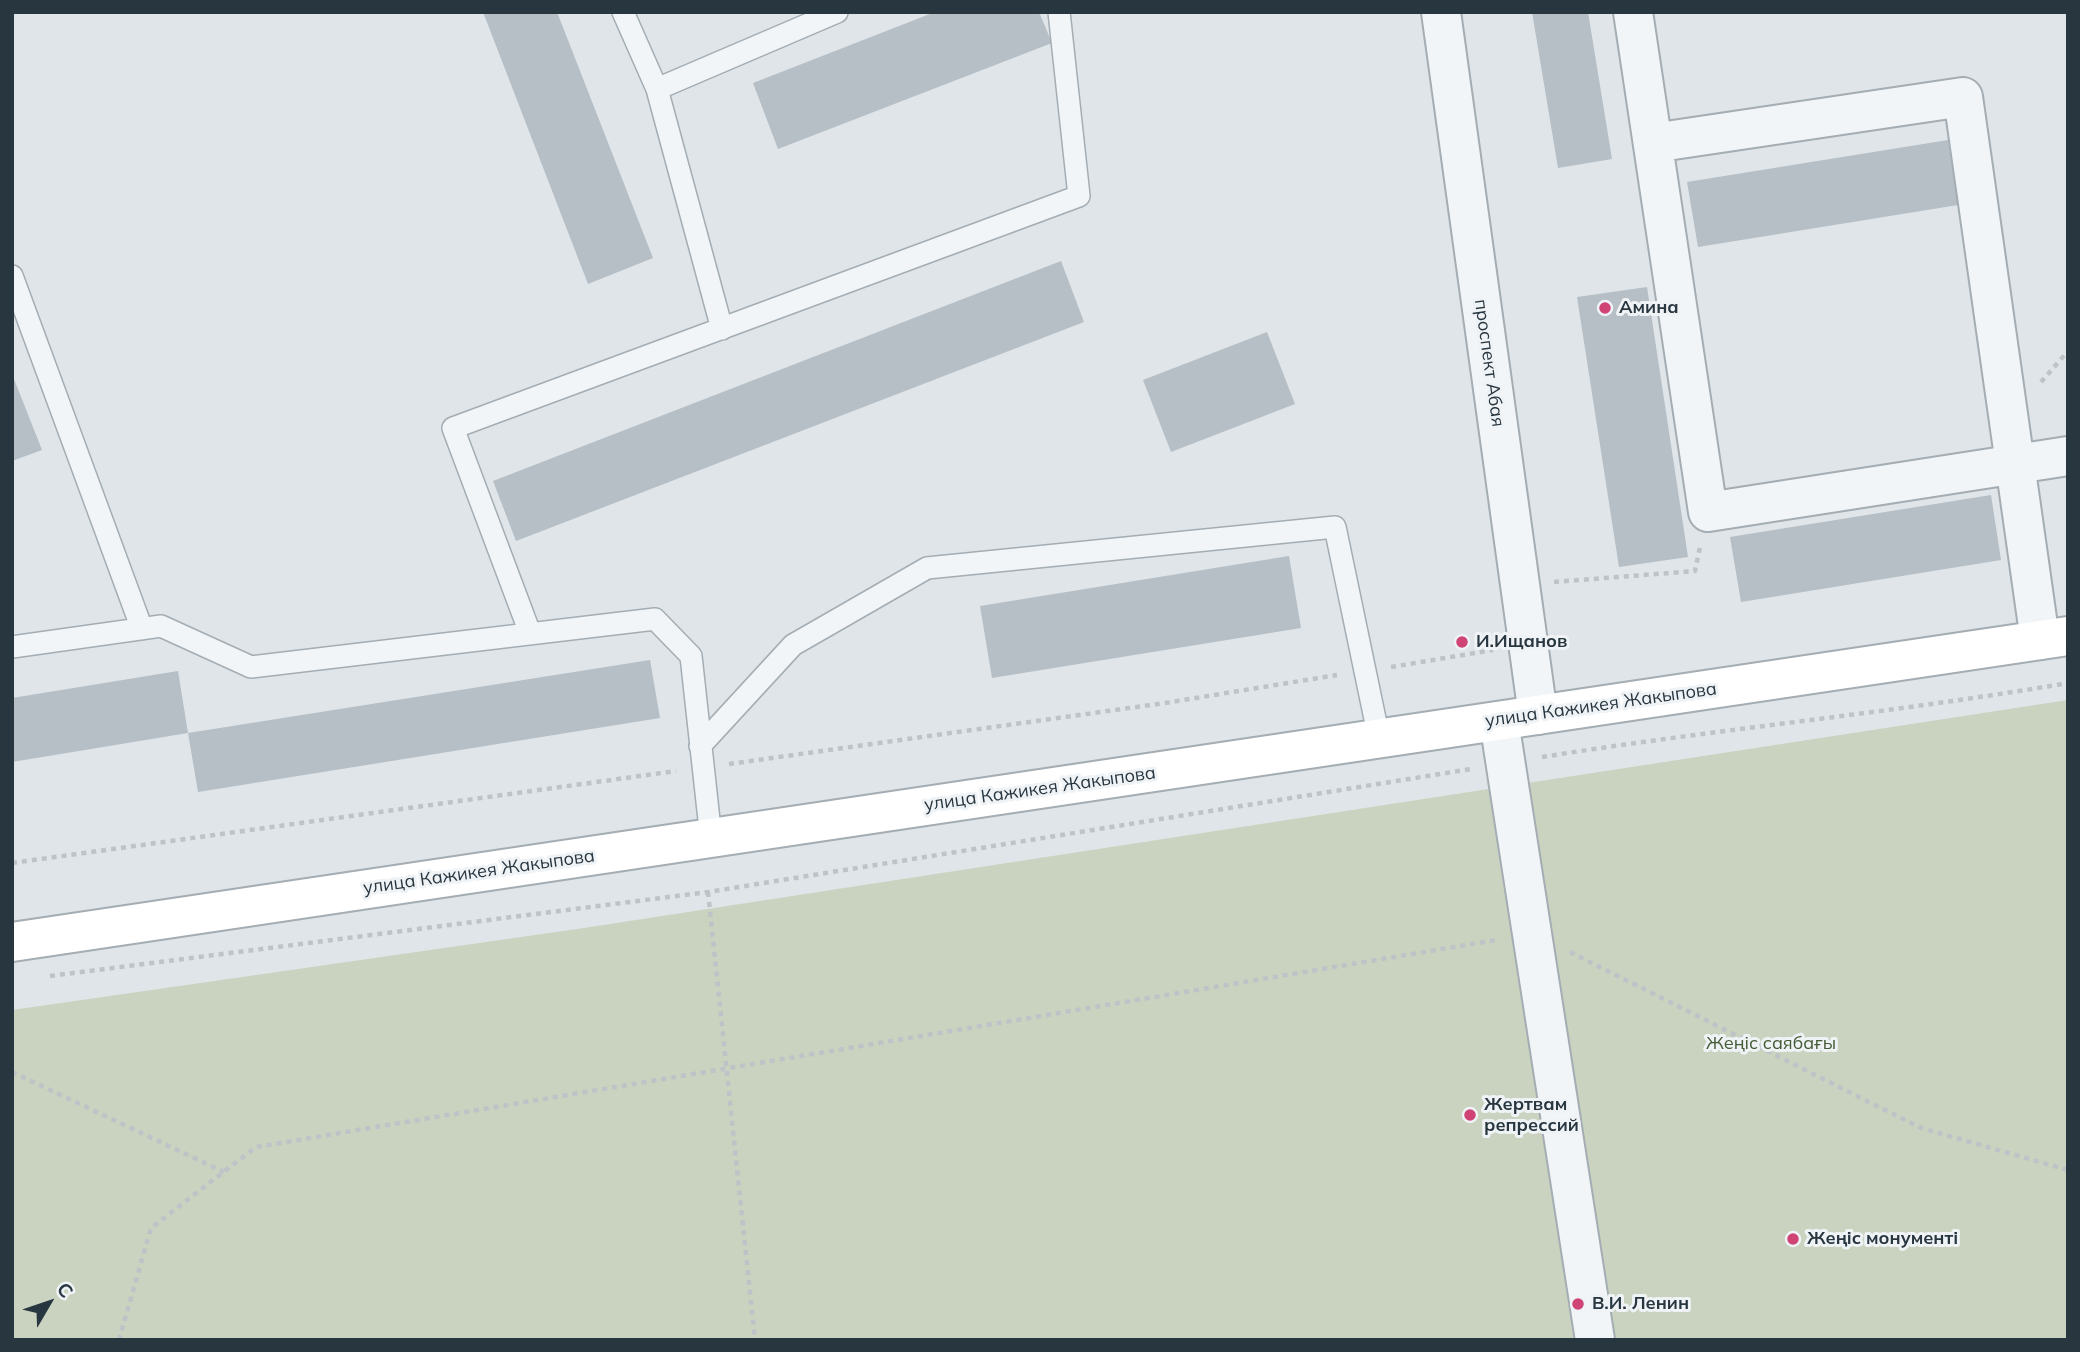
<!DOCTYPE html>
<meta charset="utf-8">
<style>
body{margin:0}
#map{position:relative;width:2080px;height:1352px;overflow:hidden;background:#dfe5e9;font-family:Mulish,sans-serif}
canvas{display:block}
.frame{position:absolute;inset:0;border:14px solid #283640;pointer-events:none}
.north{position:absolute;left:14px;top:1268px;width:70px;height:70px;-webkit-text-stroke:5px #eff3f6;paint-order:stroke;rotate:51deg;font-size:19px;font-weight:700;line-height:28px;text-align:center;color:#283640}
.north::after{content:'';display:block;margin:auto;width:24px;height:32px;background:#283640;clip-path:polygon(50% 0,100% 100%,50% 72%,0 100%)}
</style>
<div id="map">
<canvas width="2080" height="1352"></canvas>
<div class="frame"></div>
<div class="north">С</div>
</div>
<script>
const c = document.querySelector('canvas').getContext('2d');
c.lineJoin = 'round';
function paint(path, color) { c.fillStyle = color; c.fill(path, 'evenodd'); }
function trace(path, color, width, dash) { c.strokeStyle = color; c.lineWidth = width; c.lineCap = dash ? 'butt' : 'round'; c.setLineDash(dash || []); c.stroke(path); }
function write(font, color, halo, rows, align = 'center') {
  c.font = font + ' Mulish,sans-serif'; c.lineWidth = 6; c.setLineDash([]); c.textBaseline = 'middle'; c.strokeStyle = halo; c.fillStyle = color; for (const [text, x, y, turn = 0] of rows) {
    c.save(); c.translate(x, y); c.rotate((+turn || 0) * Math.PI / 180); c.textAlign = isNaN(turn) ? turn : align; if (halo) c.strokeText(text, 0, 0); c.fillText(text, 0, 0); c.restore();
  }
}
paint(new Path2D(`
 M2068,700V1340H12V1010L584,928Z`), '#c9d3c0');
paint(new Path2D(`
 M483,12H557L653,258L588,284Z
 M935,12H1039L1052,43L778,149L753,83Z
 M1532,12H1588L1612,159L1558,168Z
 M1948,140L1958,205L1698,247L1687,182Z
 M1061,261L1084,322L516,541L493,481Z
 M1647,287L1688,557L1619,567L1577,297Z
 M1267,332L1295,404L1171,452L1143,380Z
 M12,374L42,450L12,461Z
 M1991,495L2001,560L1741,602L1730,537Z
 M1289,556L1301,628L992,678L980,606Z
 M650,660L660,718L198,792L188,733L12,762V698L178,671L188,733Z`), '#b6bfc6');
const lane = new Path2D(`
 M623,12L657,89
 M12,276L142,629
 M722,329L657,89L837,12
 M530,633L453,428L1079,196L1059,12
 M12,647L161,626L251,667L655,619L691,656L711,838
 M700,746L793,645L927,568L1335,527L1379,738`);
const street = new Path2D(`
 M1441,12L1538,715
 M1633,12L1708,512L2068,456
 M1653,143L1963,97L2040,640
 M1499,721L1595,1340`);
const secondary = new Path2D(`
 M12,942L2068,636`);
trace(lane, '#a4adb3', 24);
trace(street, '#a4adb3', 42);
trace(secondary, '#a4adb3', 42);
trace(new Path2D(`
 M2041,382L2068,351
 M1554,582L1695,571L1700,547
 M1391,667L1493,650
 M1542,757C1717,729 1893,713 2068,683
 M729,764L1165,703L1337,675
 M12,863L676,771
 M708,892L755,1340
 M1570,952L1921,1128L2068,1170
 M50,976L708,892L1471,769
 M12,1072L224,1172
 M119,1340L151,1228L256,1147L1496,940`), '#bdc3c7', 4.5, [5, 5]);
trace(lane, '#f2f5f7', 21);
trace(street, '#f2f5f7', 38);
trace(secondary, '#fff', 38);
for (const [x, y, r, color] of [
 [1605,308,7,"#cf4375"],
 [1462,642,7,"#cf4375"],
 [1470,1115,7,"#cf4375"],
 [1793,1239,7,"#cf4375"],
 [1578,1304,7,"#cf4375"]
]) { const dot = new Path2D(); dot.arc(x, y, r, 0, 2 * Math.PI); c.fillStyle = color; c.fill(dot); trace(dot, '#eff3f6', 2.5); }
write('bold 18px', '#283640', '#eff3f6', [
 ["Амина",1619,308],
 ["И.Ищанов",1476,642],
 ["Жертвам",1484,1105],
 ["репрессий",1484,1126],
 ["Жеңіс монументі",1807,1239],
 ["В.И. Ленин",1592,1304]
], 'left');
write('18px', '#283640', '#eff3f6', [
 ["проспект Абая",1489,363,82],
 ["улица Кажикея Жакыпова",1601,705,-8],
 ["улица Кажикея Жакыпова",1040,789,-8],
 ["улица Кажикея Жакыпова",479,872,-8]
]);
write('18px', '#445c35', '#eff3f6', [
 ["Жеңіс саябағы",1771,1044]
]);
</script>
